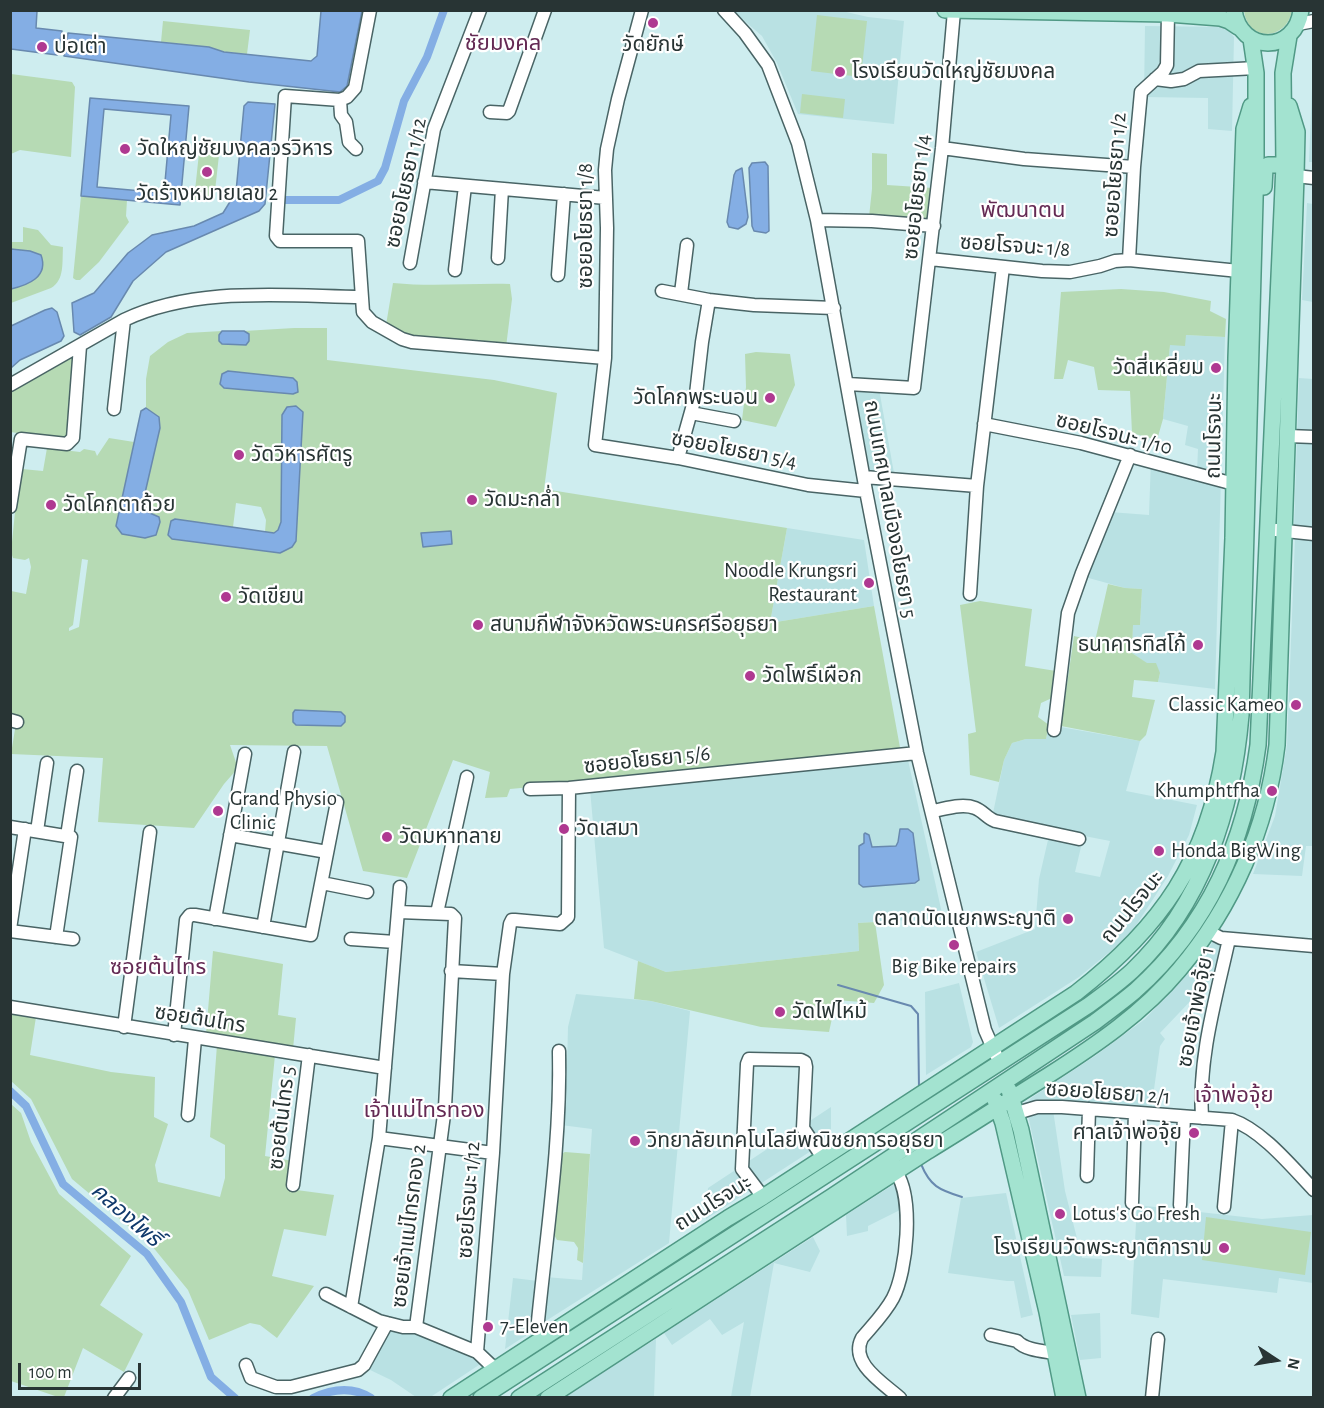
<!DOCTYPE html>
<meta charset="utf-8">
<style>
body{margin:0}
#map{position:relative;width:1324px;height:1408px;overflow:hidden;background:#ceedef;font-family:"Alegreya Sans",sans-serif}
canvas{display:block}
.frame{position:absolute;inset:0;border:12px solid #283434;pointer-events:none}
.north{position:absolute;left:1246px;top:1330px;width:60px;height:60px;-webkit-text-stroke:4px #fff;paint-order:stroke;rotate:102deg;font-size:16px;font-weight:700;line-height:24px;text-align:center;color:#283434}
.north::after{content:'';display:block;margin:auto;width:21px;height:27px;background:#283434;clip-path:polygon(50% 0,100% 100%,50% 72%,0 100%)}
.scale{position:absolute;left:18px;top:1363px;width:123px;height:27px;box-sizing:border-box;border:3px solid #283434;border-top:0;padding-left:8px;font-size:18px;line-height:21px;white-space:nowrap;color:#283434;-webkit-text-stroke:4px #fff;paint-order:stroke}
</style>
<div id="map">
<canvas width="1324" height="1408"></canvas>
<div class="frame"></div>
<div class="north">N</div>
<div class="scale">100 m</div>
</div>
<script>
const c = document.querySelector('canvas').getContext('2d');
c.lineJoin = 'round';
function paint(path, color) { c.fillStyle = color; c.fill(path, 'evenodd'); }
function trace(path, color, width, dash) { c.strokeStyle = color; c.lineWidth = width; c.lineCap = dash ? 'butt' : 'round'; c.setLineDash(dash || []); c.stroke(path); }
function write(font, color, halo, rows, align = 'center') {
  c.font = font + ' "Alegreya Sans","Noto Sans Thai",sans-serif'; c.lineWidth = 4.5; c.setLineDash([]); c.textBaseline = 'middle'; c.strokeStyle = halo; c.fillStyle = color; for (const [text, x, y, turn = 0] of rows) {
    c.save(); c.translate(x, y); c.rotate((+turn || 0) * Math.PI / 180); c.textAlign = isNaN(turn) ? turn : align; if (halo) c.strokeText(text, 0, 0); c.fillText(text, 0, 0); c.restore();
  }
}
paint(new Path2D(`
 M733,11H842L868,17L904,21L894,124L798,114L777,63L762,36Z
 M1145,26L1225,27L1234,37L1232,131L1208,129V98L1144,97Z
 M1313,63L1314,162H1309Z
 M1307,203L1313,204V302L1302,300Z
 M1186,335L1225,337L1215,689L1158,682L1160,673L1132,653L1133,625H1140L1142,589L1125,588L1085,577L1110,512L1149,515L1151,459L1197,472L1198,449L1185,445L1188,426L1163,419L1170,345Z
 M1299,378L1313,379V528L1294,527Z
 M855,388L879,389L894,473H870Z
 M787,528L864,540L874,606L770,623Z
 M1295,537L1313,539V846H1306L1302,876L1253,874L1275,816L1287,745Z
 M1049,725L1140,741L1126,791L1197,805L1189,835L1168,876L1135,927L1117,946L1079,977L999,1028L976,952L1035,929L1039,879L1048,840L1081,847L1075,872L1100,877L1110,841L992,818L1004,760L1012,743L1026,739H1046Z
 M908,760L943,918L858,923L859,951L666,972L604,948L590,789Z
 M1216,937L1226,942L1217,973L1160,1033L1165,1039L1160,1046L1151,1111L1052,1103L1065,1191L1082,1258L1102,1259L1101,1277L1064,1276L1027,1111V1104L1031,1098L1095,1056L1145,1019L1200,961Z
 M959,983L973,1042L971,1047L926,1075L925,992Z
 M576,994L651,1001L690,1011L669,1243L541,1324L545,1277L582,1280L592,1129L561,1125L563,1111L566,1106L568,1027Z
 M831,1107V1138L706,1219L708,1188Z
 M896,1183L902,1209L868,1226V1231L847,1236L846,1215Z
 M1006,1193L1033,1315L1021,1318L1014,1281H1007L948,1273L961,1198Z
 M1137,1205L1262,1219L1313,1215V1283L1279,1278L1277,1293L1163,1279L1159,1318L1131,1314Z
 M813,1237L820,1251L810,1272L774,1263L750,1397H731L744,1322L722,1335L710,1319L672,1345L664,1333Z
 M513,1278L538,1281L533,1331L505,1349Z
 M1100,1313L1101,1358L1080,1360L1071,1315Z
 M390,1327L414,1331L482,1363L429,1398L416,1397L391,1380L366,1368Z
 M656,1339L654,1397L562,1398L600,1373Z`), '#b9e1e3');
paint(new Path2D(`
 M1244,11L1292,10V11C1286,41 1248,42 1244,11Z
 M817,15L867,21L861,77L811,71Z
 M163,21L250,30L247,54L224,52L209,47L161,42Z
 M11,74L72,82L75,87L71,157L20,150L11,154Z
 M802,94L845,99L843,118L800,113Z
 M199,153L219,155L214,200H194Z
 M872,153L887,154V185L933,188L929,220L869,217L872,189Z
 M81,196L127,200L126,216L129,222L99,262L80,280H76L73,278Z
 M23,227L38,230L51,245L63,247C62,262 65,280 51,288L11,303L10,289C28,285 49,277 41,255L30,251L11,249V242H23Z
 M393,283C432,287 470,283 510,284L512,299L506,347L413,338L386,325Z
 M1121,289L1164,292L1211,301L1210,311L1226,319L1225,337L1186,335L1185,346L1170,345L1163,419L1157,440L1132,433L1130,391L1098,390L1094,367L1068,360L1063,379H1054L1061,292Z
 M294,328H327V360L494,380L557,393L544,489L787,528L770,623L874,606L901,753L510,789L507,797L485,798L490,772L453,760L407,878L363,871L327,746L230,745L238,768L224,784L194,828L98,822L103,758L11,754L17,717L11,715V591L26,594L31,567L29,558L25,560L13,558L11,552L19,472L22,469L43,471L47,448L80,452L84,449L95,451L97,456L109,438L134,442L116,526L145,511L142,506L160,428L158,417L146,408V379L150,356L168,342L187,333L222,331L219,335L249,334L244,331ZM228,371L292,378L297,382L293,394L224,388ZM236,503L261,507L266,520L265,532L274,533L278,530L281,522L292,547L280,553L172,539L175,519L233,527ZM82,559L88,560L79,627L69,631V628L73,625Z
 M75,352L69,437L63,441L11,432V390Z
 M756,352L790,354L795,385L776,427L742,420L746,387L745,354Z
 M1108,584L1125,588L1142,589L1140,625H1133L1132,653L1147,663H1156L1160,673L1158,682L1134,680L1132,697L1155,700L1146,735L1140,741L1061,726L1074,636L1095,641Z
 M980,601L1032,609L1025,666L1056,671L1052,698L1041,703L1038,717L1049,725L1046,739H1026L1012,743L1004,760L999,782L970,775L968,734L976,732L960,605Z
 M875,922L884,985L874,1003L836,1000L829,1032L761,1027L651,1001L634,999L638,961L666,972L859,951L858,923Z
 M213,951L283,964L278,1015L296,1018L293,1049L206,1034Z
 M11,1011L36,1017L30,1055L111,1072L155,1077L154,1117L168,1124L155,1165L158,1182L220,1197L225,1178V1145L210,1137L217,1045L275,1055L265,1156L293,1161L289,1189L334,1195L326,1236L284,1229L272,1276L314,1286L277,1338L260,1325L250,1323L209,1340L188,1290L152,1246L72,1179L31,1099L11,1081Z
 M11,1104L21,1113L31,1142L59,1194L131,1256L100,1305L143,1334L124,1372L83,1348L64,1397H58L11,1381Z
 M565,1152L590,1154L583,1263L577,1260L578,1248L574,1242L557,1240L553,1233L559,1155Z
 M1206,1217L1311,1232L1305,1275L1202,1260Z`), '#b6dab4');
const water = new Path2D(`
 M11,10L37,11L36,28L62,31L57,55L11,49Z
 M321,11H362L347,86L340,92L249,82L64,56L68,33L209,47L224,52L311,61L317,56Z
 M90,98L189,106L180,205L81,196ZM104,109L171,115L164,193L97,187Z
 M248,102L275,104L265,204L259,211L166,252L133,281L111,317L80,335L74,332L72,303L94,293L128,253L152,235L194,226L223,213L236,192L244,106Z
 M765,162L768,166L769,231L766,233L754,231L752,226L749,168L752,163Z
 M742,168L748,217L746,224L738,229L729,227L727,222L734,175L736,171Z
 M11,249L30,251L41,255C49,277 28,285 11,289Z
 M52,308L57,312L64,336L61,341L20,360L11,368V326L45,310Z
 M222,331H244L249,334V341L246,345L222,344L219,341V335Z
 M228,371L293,378L297,382L298,392L293,394L224,388L220,384L222,374Z
 M296,406L303,412L296,541L292,547L280,553L172,539L168,535L171,521L175,519L274,533L278,530L281,522L282,415L287,407Z
 M146,408L159,417L160,428L142,506L145,511L159,517L160,522L156,535L145,538L122,534L116,526L141,411Z
 M451,531L452,544L423,547L421,533Z
 M295,710L341,712L345,716V722L341,726L296,725L293,722V713Z
 M900,829H908L913,833L919,880L915,883L863,887L859,884V846L864,843V834L865,833L869,835L872,847L896,846L898,842Z`);
paint(water, '#84aee4');
trace(water, '#6889af', 1.5);
trace(new Path2D(`
 M838,985L911,1006L918,1014L919,1089
 M921,1164C930,1186 939,1190 962,1197`), '#6889af', 2);
trace(new Path2D(`
 M285,200H339L378,181L385,168L404,101L427,57L444,10
 M10,1091L26,1106L63,1184L147,1254L181,1302L211,1377L235,1398
 M313,1398C332,1389 352,1386 371,1398`), '#84aee4', 8);
const minor = new Path2D(`
 M370,10L355,88L347,97L340,100L285,96L276,236L280,241H358L363,312L372,322L402,339L412,342L605,358
 M642,10L618,99L607,149L605,170L607,228L605,358L595,445L678,458L808,485L866,491
 M724,10L745,33L768,65L798,143L817,220L866,491L917,753L985,1030L996,1055
 M1298,24L1314,21
 M1155,79L1171,81L1184,79L1199,71L1256,68
 M340,100L341,115L346,122L349,142L356,149
 M490,112L507,113L509,111L545,10
 M942,148L1024,159L1134,167
 M1296,176L1314,178
 M424,182L606,198
 M817,220L872,221L934,226
 M498,258L502,189
 M930,259L1042,271L1070,272L1100,266L1115,261L1129,260L1239,271
 M1129,260L1134,167L1141,92L1163,72L1167,65L1168,14
 M410,263L434,129L480,10
 M455,270L465,186
 M558,275L564,194
 M662,291L709,300L754,305L834,308
 M681,293L687,245
 M848,384L914,388L942,148L954,11
 M10,385L124,320
 M114,409L124,320C196,286 284,296 362,297
 M691,413L734,421
 M984,424L1081,443L1234,484
 M1288,436L1314,437
 M678,458L696,394L702,342L709,300
 M864,477L977,486
 M10,507L21,439L67,444L73,438L80,346
 M1276,530L1314,534
 M970,594L977,486L1003,267
 M10,720L17,722
 M1054,730L1068,613L1082,573L1130,455
 M530,789L569,788L917,753
 M932,811C945,809 962,803 975,808C983,811 987,818 995,821L1079,839
 M10,827L71,837L56,937
 M37,831L47,763
 M230,835L327,852
 M67,836L77,771
 M322,883L367,892
 M399,912L451,914L455,918L445,1107L416,1327
 M437,913L467,777
 M215,919L245,754
 M263,927L294,752
 M10,929L25,829
 M10,931L73,939
 M1209,932L1221,938L1314,946
 M351,939L395,942
 M451,971L503,974
 M10,1007L385,1068
 M124,1027L150,832
 M174,1035L186,920L190,915H195L311,935L337,802
 M1017,1113L1037,1107H1062L1232,1120C1262,1130 1292,1167 1314,1190
 M188,1115L195,1039
 M1202,1118C1198,1058 1216,998 1229,939
 M379,1138L493,1153
 M896,1172C914,1198 907,1271 893,1298C885,1313 873,1325 862,1338C849,1363 883,1383 900,1398
 M1087,1176L1089,1109
 M293,1185L309,1055
 M763,1197L742,1169L747,1064L749,1059L801,1060L805,1062L806,1067L803,1128L823,1158
 M1132,1203L1135,1113
 M1180,1205L1184,1117
 M1224,1207L1232,1120
 M326,1294L379,1321L403,1327H416L477,1352L495,1369
 M351,1307L379,1138L400,887
 M991,1335L1017,1341C1025,1350 1042,1351 1054,1353
 M543,1337L539,1330L538,1321C547,1231 561,1141 559,1051
 M477,1352L493,1153L503,974L510,924L512,920H515L560,924L568,917L569,788
 M246,1365L251,1378L276,1387H291L358,1370L364,1365L387,1323
 M114,1398L129,1378
 M1152,1398L1158,1339`);
const major = new Path2D(`
 M945,10L1168,14L1220,18L1229,21L1238,27
 M1234,10C1240,54 1296,54 1301,10
 M1264,187L1265,168L1268,165H1284
 M1009,1090L1021,1130L1078,1398
 M995,1100L1003,1123L1047,1312L1064,1398
 M451,1398L728,1218L763,1197L1076,993C1162,926 1207,861 1224,752L1233,538L1236,358L1244,129L1251,106
 M481,1398L1089,1005C1104,994 1119,983 1132,971C1203,904 1233,809 1241,715L1256,163V73L1251,39
 M519,1398L831,1197L1095,1022C1108,1012 1122,1002 1135,991C1209,925 1245,842 1258,745L1284,165L1283,73L1289,36
 M548,1398C675,1315 801,1233 928,1151C969,1126 1009,1100 1049,1075C1096,1045 1143,1013 1179,970C1233,906 1267,828 1277,745L1296,176L1297,132L1289,106`);
trace(minor, '#496465', 15);
trace(major, '#509985', 18);
trace(minor, '#fff', 12);
trace(major, '#a3e3d0', 15);
for (const [x, y, r, color] of [
 [653,23,6,"#af3991"],
 [42,47,6,"#af3991"],
 [840,72,6,"#af3991"],
 [125,149,6,"#af3991"],
 [207,172,6,"#af3991"],
 [1216,368,6,"#af3991"],
 [770,398,6,"#af3991"],
 [239,455,6,"#af3991"],
 [472,500,6,"#af3991"],
 [51,505,6,"#af3991"],
 [869,583,6,"#af3991"],
 [226,597,6,"#af3991"],
 [478,625,6,"#af3991"],
 [1198,645,6,"#af3991"],
 [750,676,6,"#af3991"],
 [1296,705,6,"#af3991"],
 [1272,791,6,"#af3991"],
 [218,811,6,"#af3991"],
 [564,829,6,"#af3991"],
 [387,837,6,"#af3991"],
 [1159,851,6,"#af3991"],
 [1068,919,6,"#af3991"],
 [954,945,6,"#af3991"],
 [780,1012,6,"#af3991"],
 [1194,1133,6,"#af3991"],
 [635,1141,6,"#af3991"],
 [1060,1214,6,"#af3991"],
 [1224,1248,6,"#af3991"],
 [488,1327,6,"#af3991"]
]) { const dot = new Path2D(); dot.arc(x, y, r, 0, 2 * Math.PI); c.fillStyle = color; c.fill(dot); trace(dot, '#fff', 2); }
write('21px', '#283434', '#fff', [
 ["วัดยักษ์",653,45,"center"],
 ["บ่อเต่า",54,47],
 ["โรงเรียนวัดใหญ่ชัยมงคล",852,72],
 ["วัดใหญ่ชัยมงคลวรวิหาร",137,149],
 ["วัดร้างหมายเลข 2",207,194,"center"],
 ["วัดสี่เหลี่ยม",1204,368,"right"],
 ["วัดโคกพระนอน",758,398,"right"],
 ["วัดวิหารศัตรู",251,455],
 ["วัดมะกล่ำ",484,500],
 ["วัดโคกตาถ้วย",63,505],
 ["Noodle Krungsri",857,571,"right"],
 ["Restaurant",857,595,"right"],
 ["วัดเขียน",238,597],
 ["สนามกีฬาจังหวัดพระนครศรีอยุธยา",490,625],
 ["ธนาคารทิสโก้",1186,645,"right"],
 ["วัดโพธิ์เผือก",762,676],
 ["Classic Kameo",1284,705,"right"],
 ["Khumphtfha",1260,791,"right"],
 ["Grand Physio",230,799],
 ["Clinic",230,823],
 ["วัดเสมา",576,829],
 ["วัดมหาทลาย",399,837],
 ["Honda BigWing",1171,851],
 ["ตลาดนัดแยกพระญาติ",1056,919,"right"],
 ["Big Bike repairs",954,967,"center"],
 ["วัดไฟไหม้",792,1012],
 ["ศาลเจ้าพ่อจุ้ย",1182,1133,"right"],
 ["วิทยาลัยเทคโนโลยีพณิชยการอยุธยา",647,1141],
 ["Lotus's Go Fresh",1072,1214],
 ["โรงเรียนวัดพระญาติการาม",1212,1248,"right"],
 ["7-Eleven",500,1327]
], 'left');
write('21px', '#283434', '#fff', [
 ["ซอยอโยธยา 1/2",1115,175,-86],
 ["ซอยอโยธยา 1/12",406,183,-78],
 ["ซอยอโยธยา 1/4",917,197,-84],
 ["ซอยอโยธยา 1/8",586,226,-90],
 ["ซอยโรจนะ 1/8",1015,246,4],
 ["ซอยโรจนะ 1/10",1114,434,14],
 ["ถนนโรจนะ",1214,436,-89],
 ["ซอยอโยธยา 5/4",734,450,11],
 ["ถนนเทศบาลเมืองอโยธยา 5",890,509,80],
 ["ซอยอโยธยา 5/6",647,760,-6],
 ["ถนนโรจนะ",1132,907,-51],
 ["ซอยเจ้าพ่อจุ้ย 1",1196,1007,-79],
 ["ซอยต้นไทร",200,1019,9],
 ["ซอยอโยธยา 2/1",1108,1093,4],
 ["ซอยต้นไทร 5",282,1118,-83],
 ["ซอยโรจนะ 1/12",469,1200,-86],
 ["ถนนโรจนะ",713,1203,-32],
 ["ซอยเจ้าแม่ไทรทอง 2",409,1226,-83]
]);
write('22px', '#642a54', '#fff', [
 ["ชัยมงคล",503,43],
 ["พัฒนาตน",1023,210],
 ["ซอยต้นไทร",158,967],
 ["เจ้าพ่อจุ้ย",1234,1095],
 ["เจ้าแม่ไทรทอง",424,1110]
]);
write('italic 22px', '#10396b', '#fff', [
 ["คลองโพธิ์",126,1215,41]
]);
</script>
